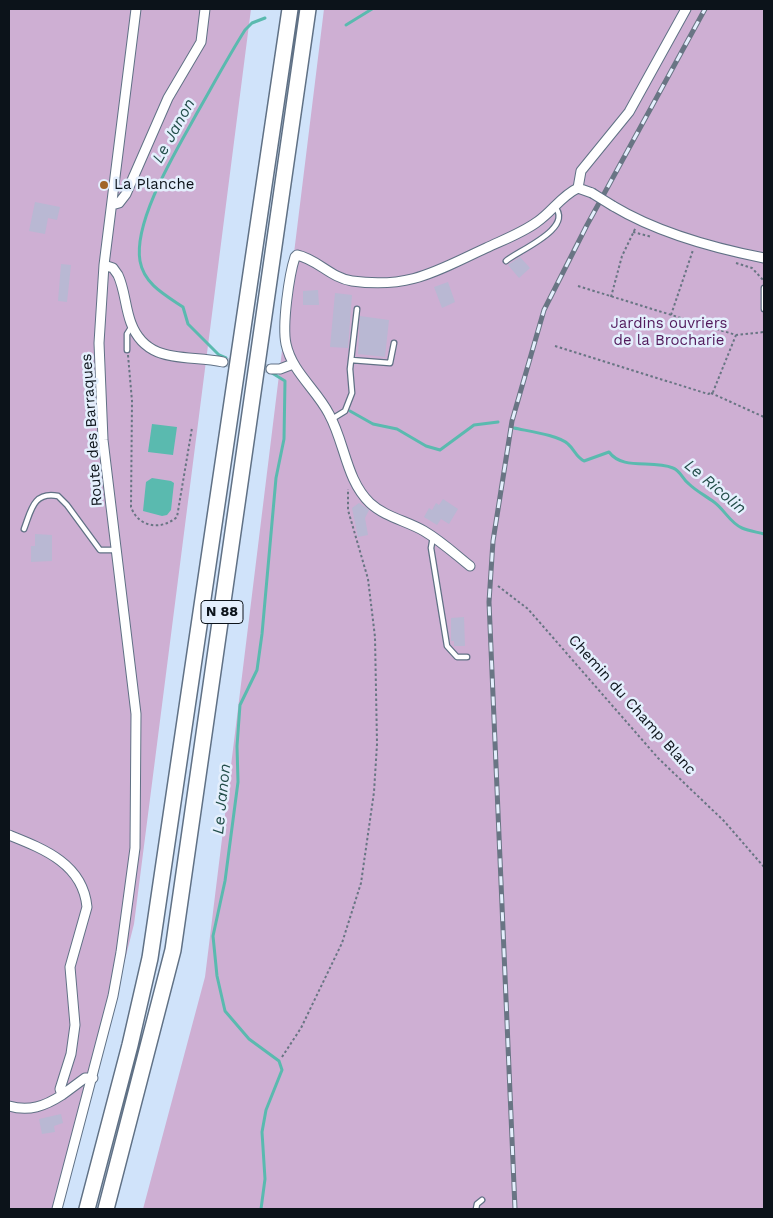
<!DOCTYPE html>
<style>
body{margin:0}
#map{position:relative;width:773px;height:1218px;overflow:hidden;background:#d0e3fa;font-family:"Work Sans",sans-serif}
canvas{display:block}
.frame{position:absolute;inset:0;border:10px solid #0c131a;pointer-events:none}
</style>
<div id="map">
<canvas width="773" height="1218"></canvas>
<div class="frame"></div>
</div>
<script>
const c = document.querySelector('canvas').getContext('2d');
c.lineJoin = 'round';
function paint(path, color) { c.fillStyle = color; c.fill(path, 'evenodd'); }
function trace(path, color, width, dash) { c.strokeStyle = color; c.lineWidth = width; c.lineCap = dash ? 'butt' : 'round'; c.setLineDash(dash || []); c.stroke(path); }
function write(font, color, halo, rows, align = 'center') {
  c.font = font + ' "Work Sans",sans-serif'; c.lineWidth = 5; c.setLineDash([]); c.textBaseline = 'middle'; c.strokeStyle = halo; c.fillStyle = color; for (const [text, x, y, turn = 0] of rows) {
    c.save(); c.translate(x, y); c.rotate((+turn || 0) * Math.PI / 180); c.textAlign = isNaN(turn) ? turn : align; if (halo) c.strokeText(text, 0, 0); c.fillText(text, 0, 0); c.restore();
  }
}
paint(new Path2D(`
 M9,9H251L134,924L62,1209H9Z
 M324,9H764V1209H143L205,977Z`), '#ceafd3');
paint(new Path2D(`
 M152,424L177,427L173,455L148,452Z
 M152,478L171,481L174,483L171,510L167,515L162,516L143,511L146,482Z`), '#5abaaf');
trace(new Path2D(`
 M346,25L372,9
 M226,358L219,355L188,324L183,307C165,295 144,284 140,261C133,220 178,148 197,113C213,85 228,57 245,30L252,23L265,18
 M350,411L373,424L397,429L426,446L440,450L474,425L498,422
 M514,428C527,431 559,435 568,444C574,449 576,457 584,461L609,452C623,471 652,459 673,468C681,471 682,479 689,484C696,491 706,496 714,502C724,509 730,523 742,528C749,531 757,532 764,534
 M261,1209L265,1179L262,1132L266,1110L282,1070L279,1061L249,1039L225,1011L217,976L213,936L225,881L238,782L237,746L240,705L257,670L262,634L276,478L284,439L285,381L272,373`), '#5abaaf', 3);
paint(new Path2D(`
 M35,202L60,207L57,220L48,218L45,234L29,231Z
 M520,257L530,268L519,278L508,265Z
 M61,264L71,265L67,302L58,301Z
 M448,282L455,302L442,308L434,287Z
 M318,290L319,305H303V291Z
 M335,293L352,295L348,348L330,347Z
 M360,316L389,320L385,357L358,354Z
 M443,499L458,509L449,524L441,519L437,525L424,517L429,508L432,510L436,503L439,505Z
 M359,503L369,510L365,518L368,535L358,537L352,508Z
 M35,534L52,535V561L31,562V546H35Z
 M464,617L465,646H454V641H451V618Z
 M61,1114L63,1123L54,1126L55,1132L42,1134L39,1119Z`), '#b9b8d3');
trace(new Path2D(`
 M223,362L271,369`), '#b3c4d8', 9, [9, 4.5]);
const service = new Path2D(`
 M506,261C517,251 576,228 554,206
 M764,288V309
 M127,350V334L132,326
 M351,360L390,363L394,343
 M332,419L345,411L352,393L350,369L357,309
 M24,529C31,511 33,491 58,496L67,505L100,550H117
 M433,537L431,548L447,646L457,657H467
 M476,1209L477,1204L482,1200`);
const minor = new Path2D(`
 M578,188L581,171L629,112L686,9
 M112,205L119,203L126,194L168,98L201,42L205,9
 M613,206C658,233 713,248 764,258
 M104,265L113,268L118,275C125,290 125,307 131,323C147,366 189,354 223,362
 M271,369H280L293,364
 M470,566C455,554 441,541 424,531C407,521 385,517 370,503C346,480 345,443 329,414C316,389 292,372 286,344C282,325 289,275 295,257L297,255C317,259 331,278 352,281C410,289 436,271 486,248C503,240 522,233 537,222C552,212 561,196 578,188L592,193
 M9,835C44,849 83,864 87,907L70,967L75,1025L71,1054L60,1089L62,1095C45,1106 29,1112 9,1106
 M62,1095L85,1078H93
 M57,1209L113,996L121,952L135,848L136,714L103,440L99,343L104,265L136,9`);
const trunk = new Path2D(`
 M87,1209L130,1045L150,958L290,9
 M106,1209L173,950L308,9`);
trace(service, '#607185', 7);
trace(minor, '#607185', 11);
trace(trunk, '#607185', 18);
trace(new Path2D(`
 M633,232L652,237
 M736,263L752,268L764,281
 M578,286L736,335L764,332
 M611,297L622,256L636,227
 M671,315L693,250
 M555,346L708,394L713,392L736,335
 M128,355L132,401L131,507C138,527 161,531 177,517L192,428
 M711,393L764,417
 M498,586L528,609L658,758L724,821L764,867
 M282,1057L301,1028L342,943L361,883L374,792L377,744L375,637L368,579L348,510V489`), '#687583', 2, [2.5, 2.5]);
trace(service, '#fff', 4.5);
trace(minor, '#fff', 9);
trace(trunk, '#fff', 15);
const rail = new Path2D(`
 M515,1209L489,602L493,541L512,421L544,310L587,225L705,9`);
trace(rail, '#697584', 5);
trace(rail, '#e4effd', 3, [9]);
const minorBridge = new Path2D(`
 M592,193L613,206`);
trace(minorBridge, '#607185', 11, []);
trace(minorBridge, '#fff', 9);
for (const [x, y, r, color] of [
 [104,185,5,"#a16528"]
]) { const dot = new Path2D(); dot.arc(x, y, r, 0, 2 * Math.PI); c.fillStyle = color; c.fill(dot); trace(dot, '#e4effd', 2); }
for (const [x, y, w] of [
 [222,612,42]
]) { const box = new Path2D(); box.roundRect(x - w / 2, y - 11.5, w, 23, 4); c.fillStyle = '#e4effd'; c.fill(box); trace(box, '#0c131a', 1); }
write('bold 14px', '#0c131a', null, [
 ["N 88",222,612]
]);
write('15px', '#0c131a', '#e4effd', [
 ["La Planche",114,185]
], 'left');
write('15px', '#51195b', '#e4effd', [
 ["Jardins ouvriers",669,324],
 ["de la Brocharie",669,341]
]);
write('15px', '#0c131a', '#e4effd', [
 ["Route des Barraques",92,430,-94],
 ["Chemin du Champ Blanc",632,705,48]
]);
write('italic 16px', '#234e4a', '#e4effd', [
 ["Le Janon",174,131,-61],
 ["Le Ricolin",715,487,40],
 ["Le Janon",222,799,-84]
]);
</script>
